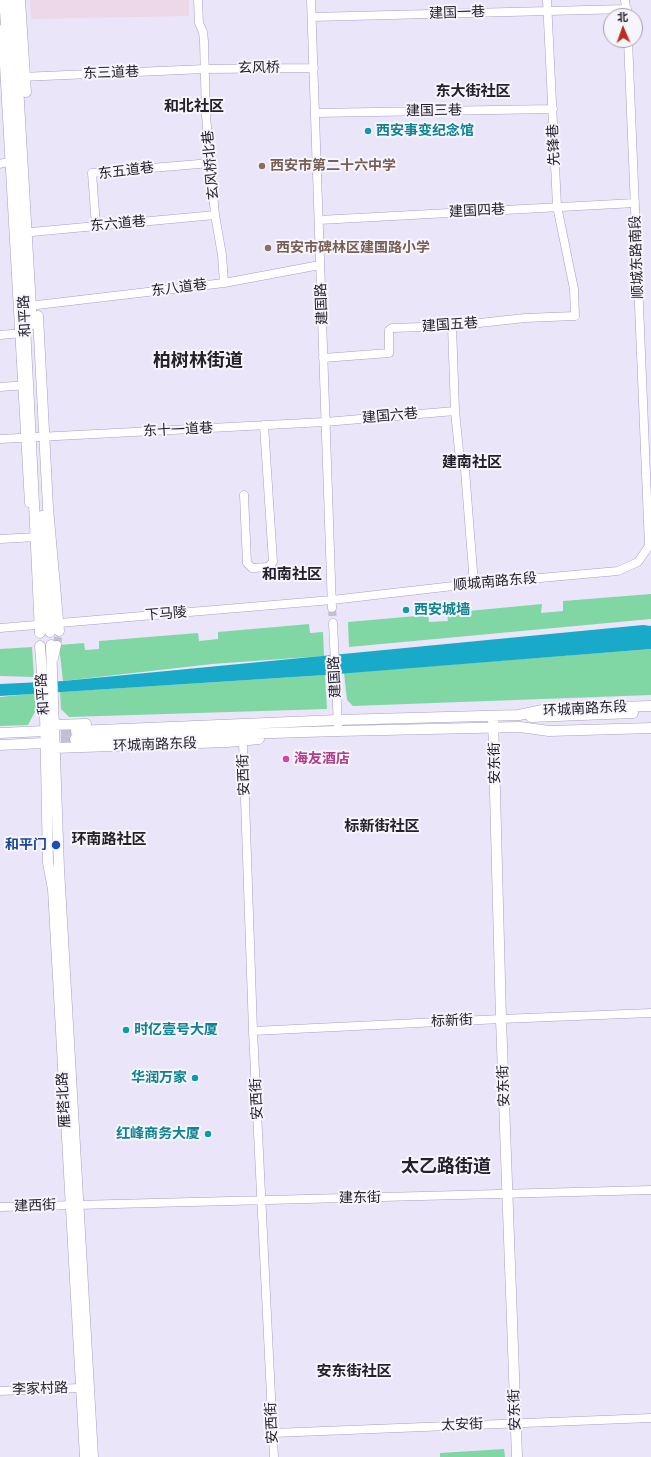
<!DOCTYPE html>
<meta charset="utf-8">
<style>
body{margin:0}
#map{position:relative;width:651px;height:1457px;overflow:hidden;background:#ebe5fa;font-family:"IBM Plex Sans","Noto Sans SC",sans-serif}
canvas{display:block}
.north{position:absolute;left:603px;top:8px;width:40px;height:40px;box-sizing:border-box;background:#f7f5fc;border:1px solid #a3a0a9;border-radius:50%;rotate:358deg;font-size:11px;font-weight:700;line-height:16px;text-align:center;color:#24202d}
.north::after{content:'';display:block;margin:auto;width:14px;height:18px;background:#ba2d1f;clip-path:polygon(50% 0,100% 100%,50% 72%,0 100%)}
</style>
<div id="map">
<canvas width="651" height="1457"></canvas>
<div class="north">北</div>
</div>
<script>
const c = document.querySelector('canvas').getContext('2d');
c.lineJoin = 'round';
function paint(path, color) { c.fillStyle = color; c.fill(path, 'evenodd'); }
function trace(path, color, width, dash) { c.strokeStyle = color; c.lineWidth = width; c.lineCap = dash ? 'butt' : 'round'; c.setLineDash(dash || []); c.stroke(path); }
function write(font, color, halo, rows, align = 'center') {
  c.font = font + ' "IBM Plex Sans","Noto Sans SC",sans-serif'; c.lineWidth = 4; c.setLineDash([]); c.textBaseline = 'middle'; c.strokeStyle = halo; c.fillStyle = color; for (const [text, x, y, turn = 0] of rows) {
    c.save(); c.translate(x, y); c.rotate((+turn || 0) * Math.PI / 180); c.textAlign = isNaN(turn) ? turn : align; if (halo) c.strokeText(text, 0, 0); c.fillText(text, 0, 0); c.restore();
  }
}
paint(new Path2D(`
 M30,0H189V16L31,19Z`), '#ecd8e7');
paint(new Path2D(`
 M651,594V619L349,647L348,622L428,615L429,622L448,621L447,613L542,604L541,613L563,611V601Z
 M309,624L310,633L323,632L324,656L212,664L63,681L59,645L84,643L85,650L99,649V641L198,633L199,641L218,639V632Z
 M32,647L34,677L0,676V649Z
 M651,649V695L353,706L347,700L344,673Z
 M325,675L327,709L69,717L61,709L60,692Z
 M37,693V708L28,725L0,726V697Z
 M504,1449L505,1457H440V1453Z`), '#80d7a4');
paint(new Path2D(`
 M643,625L651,626V649L325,675L0,696V684L63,681Z`), '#19aaca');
trace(new Path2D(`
 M332,608L333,623
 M57,645L59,631`), '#c3bed1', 8, [8, 4]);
trace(new Path2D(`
 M46,732L76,731
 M46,741L75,739`), '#c3bed1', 10, [10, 5]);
const minor = new Path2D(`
 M198,0L199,23L203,32L204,41L206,116L215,215L222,255L224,283
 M311,0L332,608
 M625,0L627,16
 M312,17L627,9
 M6,24L2,30L29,503
 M21,77L205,69L314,68
 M315,113L553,109
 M0,164L15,160
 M319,220L635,203
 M96,226L92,173L211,163
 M21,233L215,215
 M37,305L224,283L320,265
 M452,326L455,411L459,451L465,470L474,584
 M0,335L23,333
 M323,358L389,353V330L392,328L452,326L525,318L575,316L574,289L557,206L547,0
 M0,387L27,385
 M0,439L325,422L455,411
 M244,495L247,563L252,568L268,567L273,562L264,425
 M0,539L37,537
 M333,623L338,726
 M0,628L332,600L462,585L618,571L638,562L649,546L628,40
 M54,658L57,645
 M243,741L253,1031L274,1457
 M253,1031L501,1019L651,1013
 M0,1207L651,1190
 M0,1391L80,1388
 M273,1433L651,1418`);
const major = new Path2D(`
 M4,0L6,24L8,36C21,235 31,434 40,633
 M13,0L32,324
 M20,0L26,92
 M38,316L48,508L59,631
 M42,516L50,632
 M51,645L59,869L93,1457
 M40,646L45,714L48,863L53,889L85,1457
 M493,716L501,1019L517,1457
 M531,717L633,713
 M76,731L338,720L519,715L547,709L651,706
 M0,733L45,731L53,725L86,724
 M75,739L338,731L520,727L549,731L651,728
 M0,745L45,743L54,748L227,742L259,739`);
trace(minor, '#a99fc0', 9);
trace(major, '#a99fc0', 11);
trace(minor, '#fff', 8);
trace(major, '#fff', 10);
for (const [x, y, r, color] of [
 [368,131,4,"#0f9aa8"],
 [262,166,4,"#8d6e63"],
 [268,248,4,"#8d6e63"],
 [406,610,4,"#0f9aa8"],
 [286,759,4,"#d1479c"],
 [56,845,5,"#1a4fb4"],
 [126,1030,4,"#0f9aa8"],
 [195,1078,4,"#0f9aa8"],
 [208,1134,4,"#0f9aa8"]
]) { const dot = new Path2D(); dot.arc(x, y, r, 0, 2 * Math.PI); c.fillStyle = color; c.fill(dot); trace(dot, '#f7f5fc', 1.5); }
write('14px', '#24202d', '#f7f5fc', [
 ["建国一巷",457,13,-2],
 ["玄风桥",259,68,-1],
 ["东三道巷",111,73,-2],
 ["建国三巷",434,111,-1],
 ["先锋巷",554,145,-93],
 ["玄风桥北巷",211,165,-95],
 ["东五道巷",126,171,-7],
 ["建国四巷",477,211,-3],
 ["东六道巷",118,224,-5],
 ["顺城东路南段",637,257,-92],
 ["东八道巷",179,288,-7],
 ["建国路",322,304,-92],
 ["和平路",25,316,-93],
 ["建国五巷",450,325,-4],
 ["建国六巷",390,416,-5],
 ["东十一道巷",178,430,-3],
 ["顺城南路东段",495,582,-5],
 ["下马陵",166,614,-5],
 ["建国路",335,677,-93],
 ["和平路",43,694,-94],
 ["环城南路东段",585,709,-3],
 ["环城南路东段",155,745,-2],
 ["安东街",495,763,-91],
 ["安西街",244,775,-92],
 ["标新街",452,1021,-3],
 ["安东街",504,1086,-92],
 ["安西街",257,1099,-93],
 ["雁塔北路",64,1100,-93],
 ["建东街",360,1198,-1],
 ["建西街",35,1206,-2],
 ["李家村路",40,1389,-2],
 ["安东街",515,1410,-92],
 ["安西街",272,1423,-93],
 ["太安街",462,1425,-2]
]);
write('bold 14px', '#0d838f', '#f7f5fc', [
 ["西安事变纪念馆",376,131],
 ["西安城墙",414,610],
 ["时亿壹号大厦",134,1030],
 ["华润万家",187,1078,"right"],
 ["红峰商务大厦",200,1134,"right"]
], 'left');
write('bold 14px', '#785e54', '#f7f5fc', [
 ["西安市第二十六中学",270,166],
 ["西安市碑林区建国路小学",276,248]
], 'left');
write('bold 14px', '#b23c85', '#f7f5fc', [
 ["海友酒店",294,759]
], 'left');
write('bold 14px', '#164399', '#f7f5fc', [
 ["和平门",47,845]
], 'right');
write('bold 15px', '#24202d', '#f7f5fc', [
 ["东大街社区",473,92],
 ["和北社区",194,107],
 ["建南社区",472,463],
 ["和南社区",292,575],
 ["标新街社区",382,827],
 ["环南路社区",109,840],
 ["安东街社区",354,1372]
]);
write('bold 18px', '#24202d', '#f7f5fc', [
 ["柏树林街道",198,361],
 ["太乙路街道",446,1167]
]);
</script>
